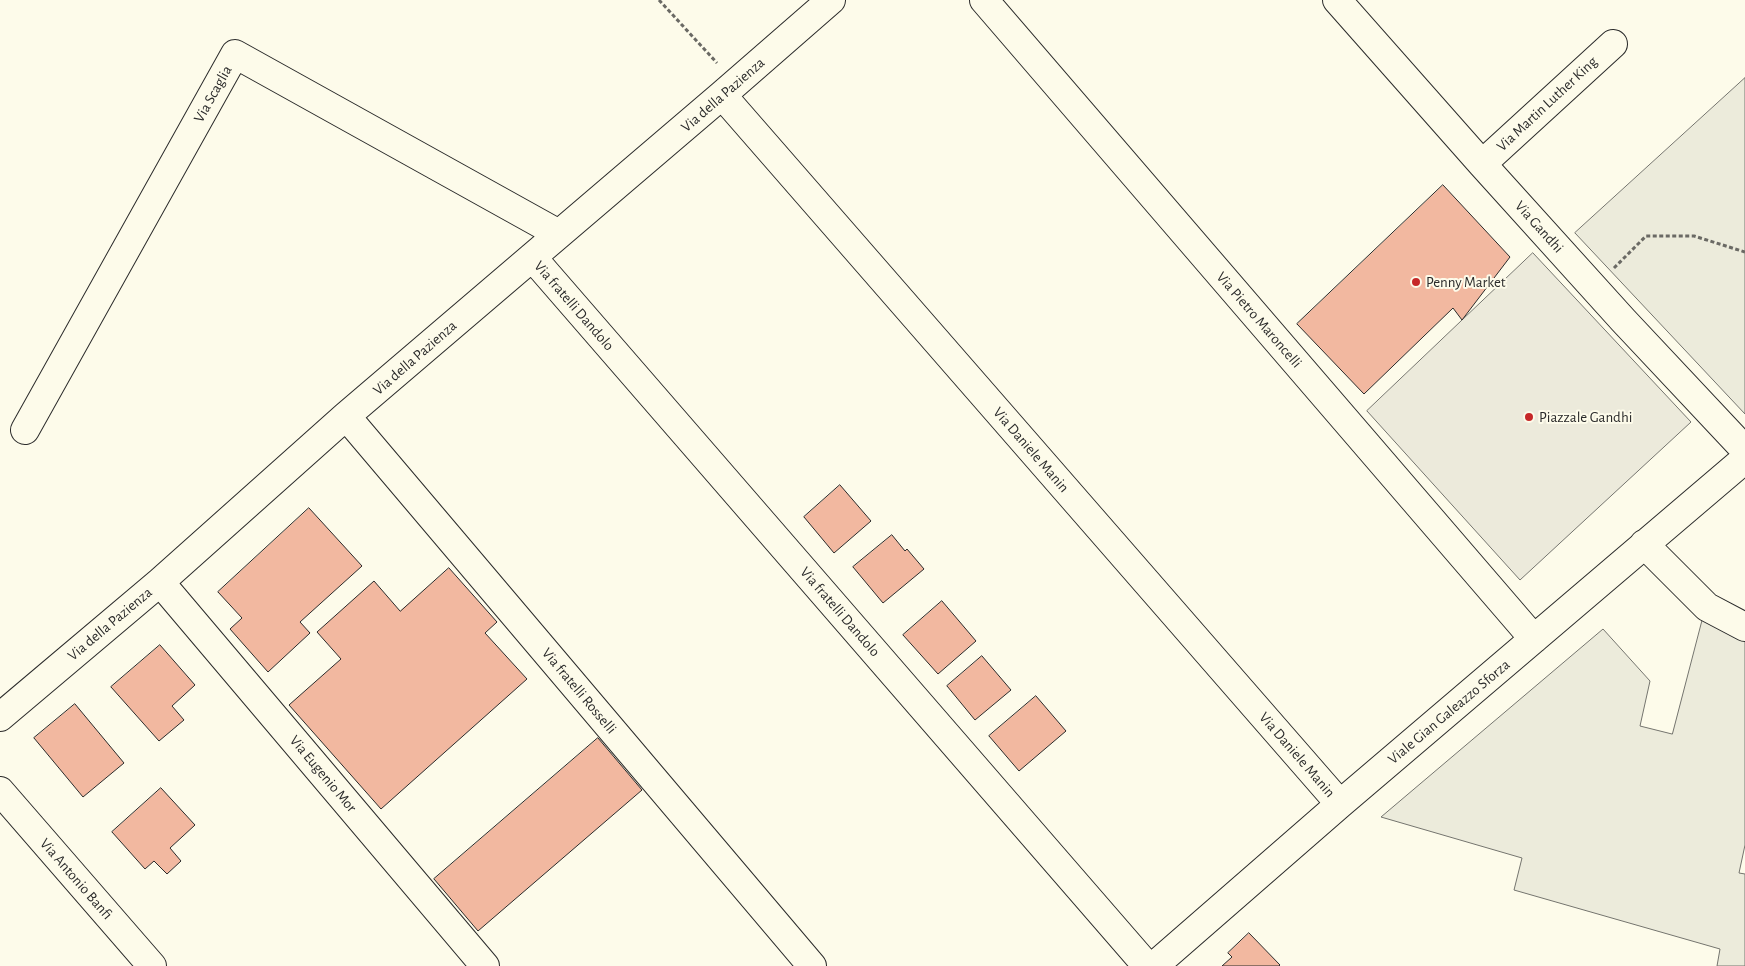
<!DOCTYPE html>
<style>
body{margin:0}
canvas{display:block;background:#fdfbea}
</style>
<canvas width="1745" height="966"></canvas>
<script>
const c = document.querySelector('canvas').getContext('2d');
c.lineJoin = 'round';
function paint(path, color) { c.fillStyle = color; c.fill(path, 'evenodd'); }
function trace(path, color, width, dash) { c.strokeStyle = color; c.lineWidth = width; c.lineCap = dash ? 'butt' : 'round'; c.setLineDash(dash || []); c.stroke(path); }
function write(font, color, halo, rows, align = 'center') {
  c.font = font + ' "Alegreya Sans",sans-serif'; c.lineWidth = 4; c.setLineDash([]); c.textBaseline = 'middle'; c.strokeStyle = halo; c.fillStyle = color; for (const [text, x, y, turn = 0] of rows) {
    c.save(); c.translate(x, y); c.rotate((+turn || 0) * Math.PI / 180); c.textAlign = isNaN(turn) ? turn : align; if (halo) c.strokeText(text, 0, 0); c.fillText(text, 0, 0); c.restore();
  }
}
const green = new Path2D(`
 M1745,78V414L1575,233Z
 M1703,618L1745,640V845L1739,873L1745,874V966H1717L1720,949L1514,890L1522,858L1381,817L1603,629L1650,681L1640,726L1672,734Z`);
paint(green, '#ecebdb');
trace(green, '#74746e', 1);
const parking = new Path2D(`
 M1533,253L1691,422L1520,580L1367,411Z`);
paint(parking, '#eceadb');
trace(parking, '#74746e', 1);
const building = new Path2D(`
 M1443,185L1510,257L1462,320L1453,308L1364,394L1297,324Z
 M840,485L871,521L834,553L804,517Z
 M309,508L362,566L300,622L310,633L268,672L230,629L242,618L218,592Z
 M892,535L905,551L907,549L924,569L883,603L853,567Z
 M449,568L497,622L485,633L527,679L381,809L289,705L341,659L317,632L374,581L400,611Z
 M942,601L976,641L938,674L903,635Z
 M160,645L195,685L172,706L184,720L159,741L111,687Z
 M982,656L1011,690L975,720L947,686Z
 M1036,696L1066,731L1019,771L989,736Z
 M75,704L124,763L83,797L34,738Z
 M598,738L642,790L478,931L434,879Z
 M161,788L195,825L170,848L181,861L167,874L154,861L145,869L112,832Z
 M1249,933L1280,965L1279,966H1222L1232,957L1228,953Z`);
paint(building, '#f2b8a0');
trace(building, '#2b2b2b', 1);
const minor = new Path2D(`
 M984,0L1534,639
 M1337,0L1482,164L1623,320L1745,450
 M722,95L1340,804
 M1482,164L1613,44
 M532,257L1147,966
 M346,416L812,966
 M25,430L235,54L559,234
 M1644,544L1707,607L1745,627
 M160,582L485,966
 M0,717L160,582L346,416L722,95L831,0
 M0,791L152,966
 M1154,966L1340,804L1745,459`);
trace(minor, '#2b2b2b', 30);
trace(new Path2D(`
 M659,0L717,63
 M1614,268L1646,236H1694L1745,252`), '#6a6964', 3, [4, 2.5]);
trace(minor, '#fdfbea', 28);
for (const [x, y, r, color] of [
 [1416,282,5,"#c62828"],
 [1529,417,5,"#c62828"]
]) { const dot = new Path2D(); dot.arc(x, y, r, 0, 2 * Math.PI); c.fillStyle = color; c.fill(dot); trace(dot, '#fdfbea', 2); }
write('15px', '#2b2b2b', '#fdfbea', [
 ["Via Scaglia",213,94,-61],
 ["Via della Pazienza",723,95,-41],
 ["Via Martin Luther King",1547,104,-43],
 ["Via Gandhi",1539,227,48],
 ["Via fratelli Dandolo",574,306,49],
 ["Via Pietro Maroncelli",1259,320,49],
 ["Via della Pazienza",415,358,-41],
 ["Via Daniele Manin",1031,450,49],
 ["Via fratelli Dandolo",840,612,49],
 ["Via della Pazienza",110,624,-40],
 ["Via fratelli Rosselli",579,691,50],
 ["Viale Gian Galeazzo Sforza",1449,712,-40],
 ["Via Daniele Manin",1297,755,49],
 ["Via Eugenio Mor",323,774,50],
 ["Via Antonio Banfi",76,879,49]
]);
write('15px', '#2b2b2b', '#fdfbea', [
 ["Penny Market",1426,282],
 ["Piazzale Gandhi",1539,417]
], 'left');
</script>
